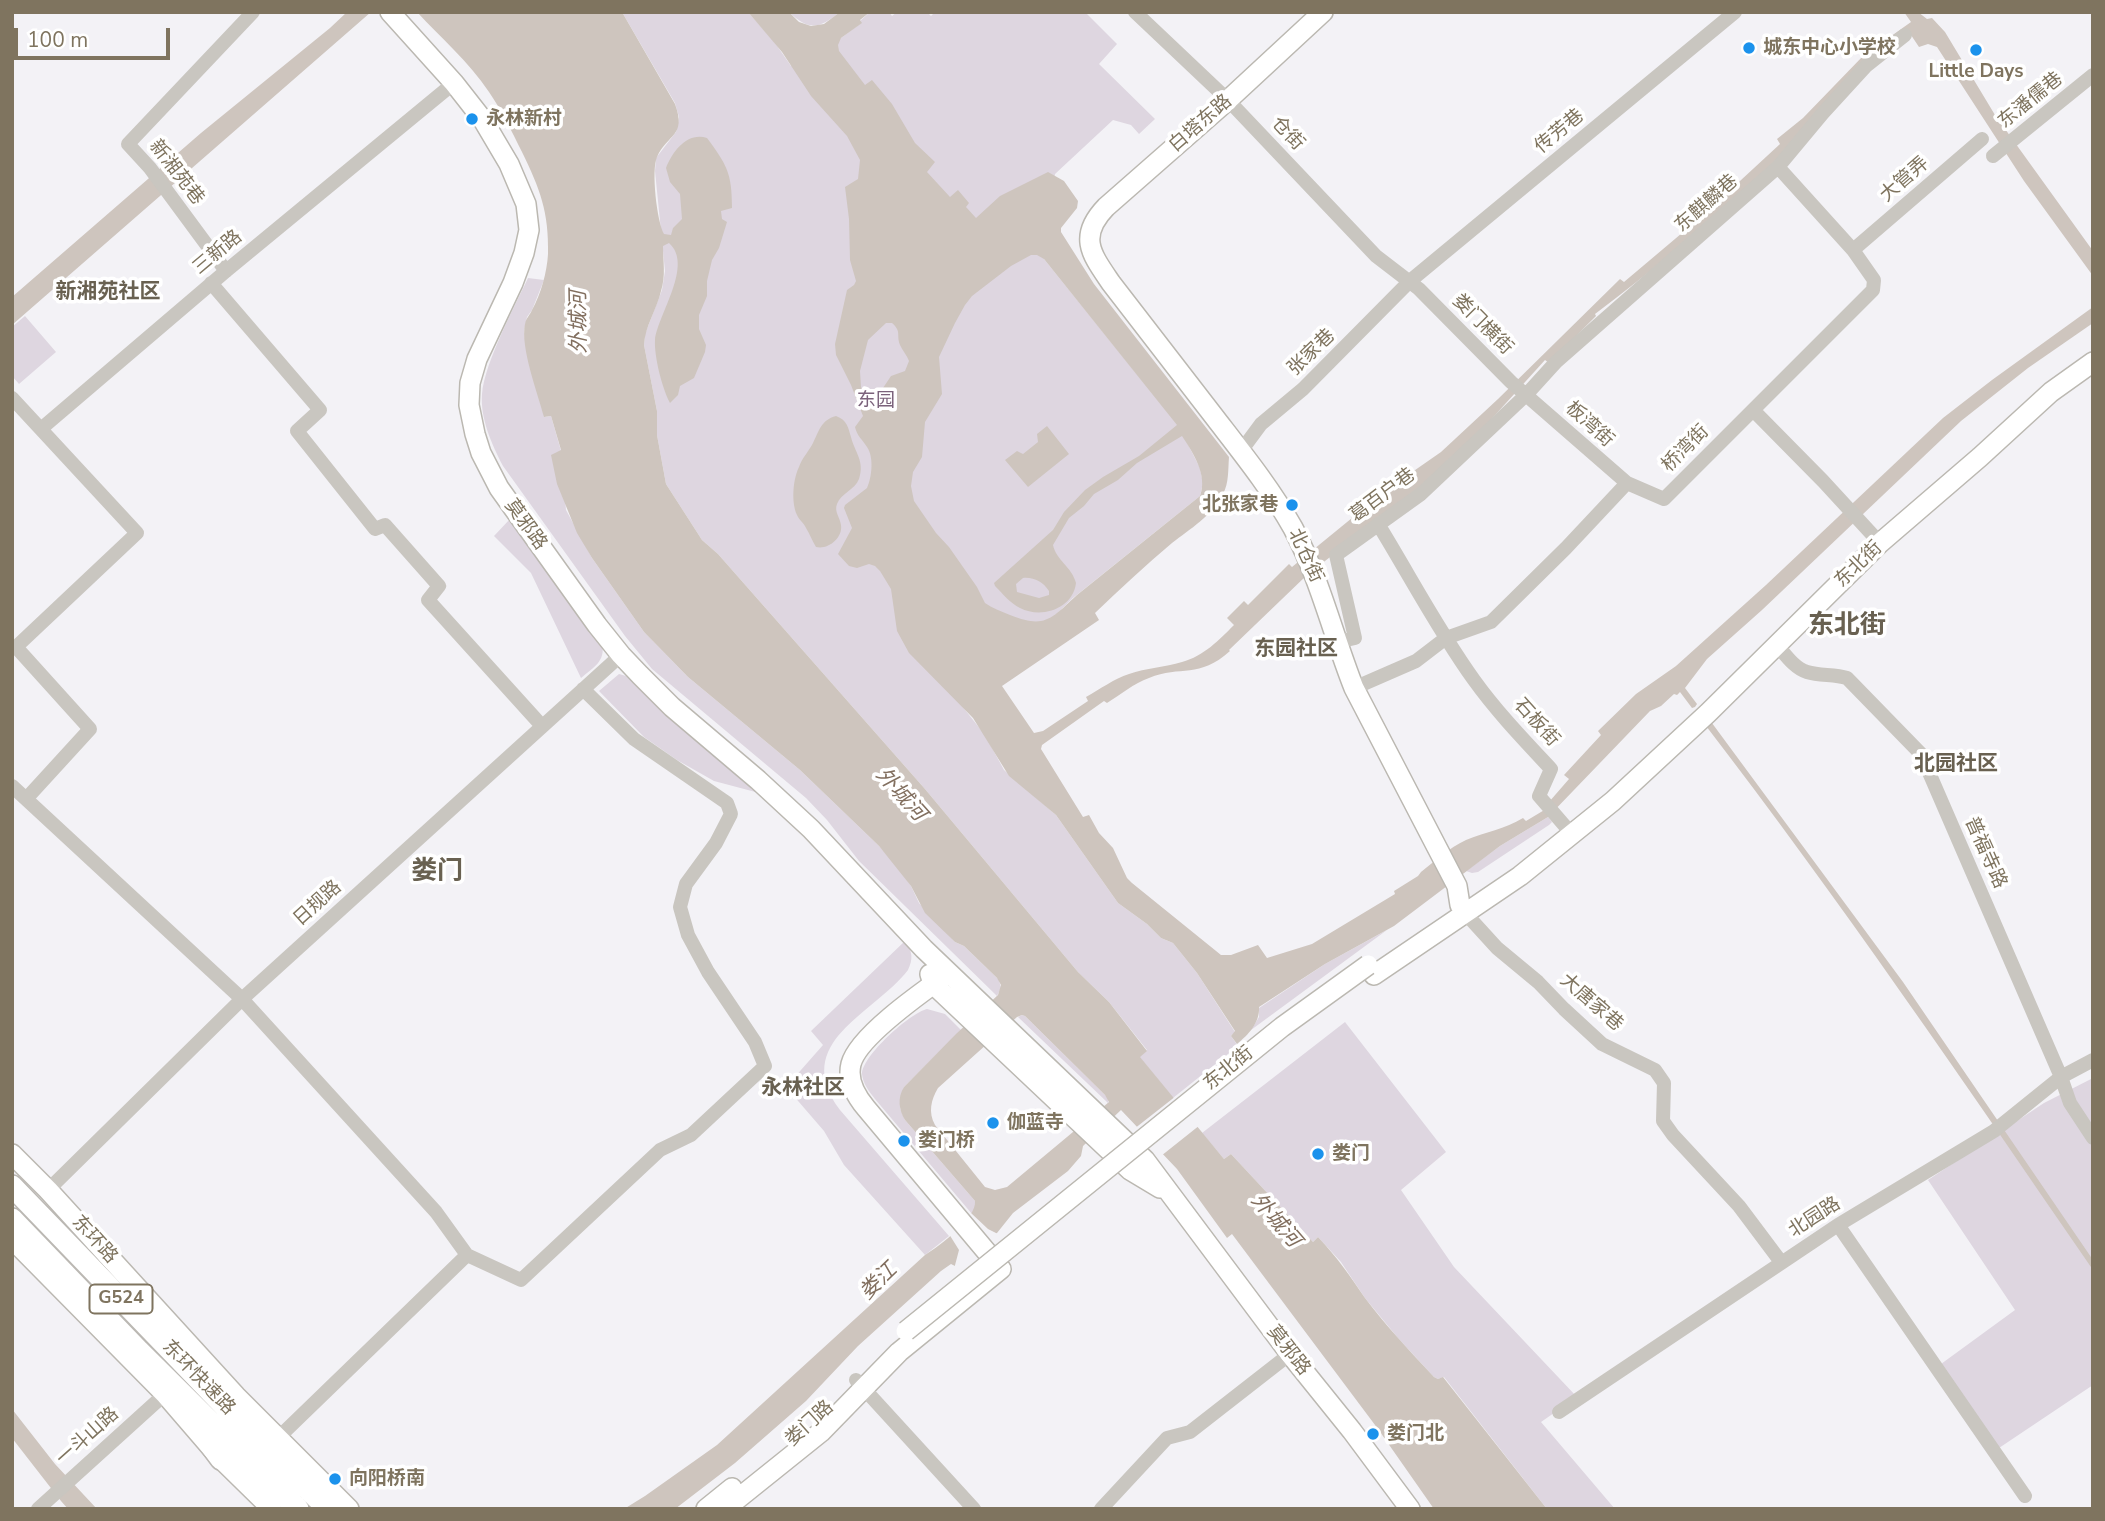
<!DOCTYPE html>
<meta charset="utf-8">
<style>
body{margin:0}
#map{position:relative;width:2105px;height:1521px;overflow:hidden;background:#f3f2f6;font-family:"Nunito Sans",sans-serif}
canvas{display:block}
.frame{position:absolute;inset:0;border:14px solid #7f745f;pointer-events:none}
.scale{position:absolute;left:14px;top:28px;width:156px;height:32px;box-sizing:border-box;border:4px solid #7f745f;border-top:0;padding-left:9px;font-size:21px;line-height:24px;white-space:nowrap;color:#7f745f;-webkit-text-stroke:5px #fff;paint-order:stroke}
</style>
<div id="map">
<canvas width="2105" height="1521"></canvas>
<div class="frame"></div>
<div class="scale">100 m</div>
</div>
<script>
const c = document.querySelector('canvas').getContext('2d');
c.lineJoin = 'round';
function paint(path, color) { c.fillStyle = color; c.fill(path, 'evenodd'); }
function trace(path, color, width, dash) { c.strokeStyle = color; c.lineWidth = width; c.lineCap = dash ? 'butt' : 'round'; c.setLineDash(dash || []); c.stroke(path); }
function write(font, color, halo, rows, align = 'center') {
  c.font = font + ' "Nunito Sans","Noto Sans SC",sans-serif'; c.lineWidth = 7; c.setLineDash([]); c.textBaseline = 'middle'; c.strokeStyle = halo; c.fillStyle = color; for (const [text, x, y, turn = 0] of rows) {
    c.save(); c.translate(x, y); c.rotate((+turn || 0) * Math.PI / 180); c.textAlign = isNaN(turn) ? turn : align; if (halo) c.strokeText(text, 0, 0); c.fillText(text, 0, 0); c.restore();
  }
}
paint(new Path2D(`
 M622,12H748L773,40L791,66L841,38L861,23L860,21L870,12H889L892,16L897,12H927L931,16L935,12H1085L1117,44L1099,64L1155,119L1139,134L1131,125L1113,120L1055,174L1044,259L1178,425L1200,468L1203,483L1200,496L1073,598L962,706L985,735L1004,770L1056,815L1118,903L1147,924L1161,938L1173,943L1197,973L1235,1032L1231,1036L1238,1046L1173,1098L1139,1057L1147,1050L1109,1002L1078,972L925,789L718,554L702,540L666,484L657,435V411L644,345L645,334L662,290L665,271L655,171L656,158L676,132L679,117L675,103Z
 M789,12H840C819,29 809,31 789,12Z
 M528,278L544,280L532,310L527,317L524,331L527,353L545,417L551,416L561,451L566,510L592,558L644,632L688,677L800,770L879,846L900,869L911,886L919,903L955,942L964,946L999,980L1001,988L997,996L859,861L827,820L806,798L652,669L625,636L503,466C492,445 480,418 482,394C485,362 514,308 528,278Z
 M25,316L56,352L19,384L12,376V327Z
 M510,519L602,644C606,661 593,668 581,678L531,573L494,536Z
 M619,674L626,676L644,691L763,794L714,781L677,760L644,737L599,691Z
 M1548,817L1552,822L1549,825L1478,872L1472,873L1466,871L1500,846Z
 M1387,930L1251,1030L1259,1017V1008L1325,964Z
 M905,941C913,952 913,959 908,970C873,1015 790,1042 840,1110L949,1236L925,1255L844,1165L824,1131L786,1087L823,1045L811,1031Z
 M927,1009L945,1014L961,1030L904,1087L900,1108L905,1120L975,1201L976,1206L972,1214L875,1099C869,1091 863,1084 862,1074C862,1056 910,1013 927,1009Z
 M1022,1015L1025,1016L1105,1095L1109,1099L1108,1103L1018,1017Z
 M1345,1022L1446,1152L1401,1190L1454,1267L1577,1397L1541,1422L1615,1509H1547L1444,1377L1438,1379L1434,1377L1398,1338L1365,1298L1341,1262L1318,1237L1313,1242L1231,1154L1224,1159L1202,1133Z
 M2093,1078V1385L1999,1448L1941,1364L2015,1310L1928,1180L2044,1103Z`), '#ded6e0');
paint(new Path2D(`
 M347,12H371L12,325V297L201,133L330,28Z
 M417,12H622L675,104C687,137 667,134 657,157C651,170 657,222 664,234L671,235L673,228L682,219L680,194L670,182L666,168C673,151 687,132 707,138C727,165 732,173 732,208L721,211L722,219L727,222L719,248L712,260L707,281V296L699,315V329L706,345L705,352L694,378L680,386L678,395L670,403C662,388 654,356 655,340C658,314 694,265 669,243L663,246C663,262 666,275 661,291C657,309 645,326 644,345L657,411V435L666,484L702,540L718,554L925,789L1078,972L1109,1002L1147,1051L1140,1057L1224,1159L1231,1154L1313,1242L1318,1237C1337,1257 1350,1276 1365,1298C1386,1326 1410,1351 1434,1377L1438,1379L1443,1377L1547,1509H1434L1378,1429L1232,1234L1227,1238L1177,1169L1121,1110L1083,1146L1081,1156L1068,1171L1013,1213L997,1233L957,1267L951,1264L941,1271L858,1346L806,1401L735,1463L675,1509H624L645,1496L717,1445L925,1255C939,1246 977,1218 975,1201L905,1120C899,1110 897,1098 904,1087L956,1034L998,995L1001,985L997,978L964,946L955,942L925,913L911,886L879,846L800,770L688,677L644,632L592,558L577,533L557,484L551,455L561,450L551,416L544,417C538,394 520,347 525,324C526,318 530,315 532,310C541,294 547,272 548,254C549,212 540,189 522,152C512,132 502,111 489,92C469,62 441,38 417,12ZM1022,1015L1025,1016L1105,1095L1109,1102L1007,1187L995,1190L985,1187L935,1125C928,1112 931,1100 938,1088L1017,1017Z
 M748,12H789L799,22L811,26L824,24L840,12H870L860,20L862,23L841,38L838,45L839,51L865,85L872,80L892,104L915,143L935,162L927,172L950,197L958,190L969,203L966,207L976,218L1000,196L1048,172L1064,181L1078,201L1077,208L1061,228V232L1094,284L1229,457C1228,470 1229,483 1223,494C1212,516 1190,529 1172,543C1146,565 1120,589 1095,613L1099,620L1002,686L1034,733L1043,731L1088,701L1086,697C1100,689 1114,679 1129,674C1146,668 1165,667 1182,662C1204,656 1219,640 1234,625L1227,618L1244,601L1248,605L1289,564L1292,567L1352,518L1351,516L1362,507L1441,452L1498,399L1620,279L1624,282L1701,217L1780,144L1777,139L1803,118L1863,56L1911,22L1904,12H1918L1927,19L1932,18L1945,32L1995,115L2093,251V276L2024,181L1937,47L1928,44L1919,47L1909,32C1809,131 1708,230 1595,314L1596,316L1549,363L1545,360L1487,424L1424,484L1307,575L1229,650L1230,651C1199,679 1181,665 1149,678C1134,683 1120,695 1107,703L1104,701L1042,745L1041,749L1083,817L1089,815L1099,833L1113,848L1127,878L1132,883L1221,955H1231L1258,945L1267,958L1312,944L1395,894L1394,891L1418,876L1421,872C1435,861 1449,848 1466,840C1485,832 1505,829 1523,818L1526,821L1546,809L1549,802L1569,779L1564,775L1601,735L1598,731L1636,694L1676,666L1766,585L1943,418L1992,380L2093,307V323L2028,368L1961,421L1762,610L1707,659L1685,688L1697,704L1695,707L1692,708L1680,692L1677,695L1674,694L1661,706L1650,711L1548,817L1500,846L1394,926L1325,964L1259,1007C1260,1023 1248,1035 1237,1044L1231,1036L1235,1031L1197,973L1173,943L1161,938L1147,924L1118,903L1056,815L1009,776L973,718L909,653L897,631L891,589L880,571L875,566L869,564L857,568L849,566L838,554L852,528L844,508L845,505L867,488C872,477 874,457 867,447C862,439 857,436 855,427L863,416L851,385L836,355L835,344L847,290L854,285L856,281L850,260L849,219L845,187L858,179L860,160L847,136L811,96L782,52ZM1031,255H1037L1044,259L1177,425L1139,456L1103,477L1085,490L1064,512L1053,530L994,583L995,586C1003,594 1010,603 1020,608C1041,619 1073,609 1076,583C1072,567 1056,560 1053,545L1069,518L1084,506L1094,494L1118,480L1137,463L1182,436C1193,453 1208,475 1200,496L1077,595C1051,619 1045,629 1010,615C1001,611 992,608 985,603L977,587L949,547L936,533L914,501L911,486L913,472L922,457L925,422L942,394L939,357L955,323L965,305L972,296L1011,266ZM886,323H892C902,332 896,334 900,345C902,350 907,355 909,361L905,371L891,376L877,397L872,408H869L861,387L860,371L868,340ZM1023,578C1034,577 1043,582 1049,591V595L1039,598L1017,592L1016,584Z
 M836,416C847,420 848,427 851,437C855,453 865,461 859,479C855,490 841,493 837,504C834,512 840,517 841,525C843,538 828,550 816,547C812,541 810,534 806,528C804,523 799,520 797,515C791,502 793,479 799,467C802,458 809,451 813,443C819,431 821,420 836,416Z
 M1047,426L1069,454L1028,487L1005,460L1017,451L1023,454L1038,442L1037,434Z
 M1709,719L1903,982L2093,1260V1270C1966,1085 1840,900 1703,722Z
 M12,1409L55,1464L97,1509H68L61,1501L12,1438Z`), '#cec5be');
paint(new Path2D(`
 M1176,1096L1200,1125L1161,1156L1134,1129Z
 M971,1213L988,1229L1000,1235L957,1271L954,1269L959,1250L949,1234Z`), '#f3f2f6');
const major = new Path2D(`
 M390,12L454,83L483,120L509,164L526,204L529,230L524,253L513,283L477,359L470,383L469,405L475,434L481,453L499,488L597,625L621,655L640,675L672,707L758,780L811,829L924,949L1145,1160L1290,1354L1352,1431L1410,1509
 M1323,12L1228,100L1106,207C1077,237 1092,255 1111,283C1146,328 1181,373 1216,419C1243,454 1271,489 1293,528C1320,579 1333,635 1354,688L1457,886L1460,905
 M930,974L933,984L1130,1170L1160,1188
 M1374,975L1520,876L1613,801L1708,713L1880,543L1980,457L2051,392L2093,362
 M12,1154L48,1190L236,1396L349,1509
 M12,1239L165,1394L221,1459L272,1509
 M706,1509L732,1488
 M725,1509L821,1432L899,1352L1001,1269L866,1108C856,1096 847,1080 851,1064C858,1036 925,990 949,973`);
const highway = new Path2D(`
 M12,1186L230,1412L328,1509
 M12,1219L139,1351L298,1509
 M190,1417L221,1459`);
trace(major, '#bbb8b1', 22);
trace(highway, '#bbb8b3', 24);
trace(new Path2D(`
 M1135,12L1228,100L1376,256L1419,289L1511,382L1627,483
 M1993,156L2093,75
 M1853,250L1982,139
 M226,271L150,168L128,144L253,12
 M211,283L320,410L297,431L375,529L385,525L439,586L428,600L542,726
 M12,398L137,533L16,647L90,729L26,799
 M1753,410L1823,481L1880,543
 M42,428L226,271L454,83
 M1241,451L1261,424L1303,389L1410,281L1735,12
 M1378,524C1410,576 1438,630 1474,680C1497,712 1524,740 1551,769L1539,796L1571,833
 M1337,642L1355,638L1336,555L1421,494L1526,395L1556,362L1778,167L1823,113L1866,66L1905,35
 M1777,645C1785,654 1794,668 1807,672C1820,676 1834,674 1847,678L1921,754L2061,1077L2070,1103L2093,1138
 M1354,688L1416,661L1446,638L1491,622L1566,548L1627,483L1664,499L1873,290L1874,280L1853,250L1778,167
 M12,786L242,999L436,1212L467,1255L278,1438
 M1460,906L1466,914L1497,948L1538,982L1564,1009L1602,1044L1655,1070L1664,1083L1663,1121L1673,1135L1739,1206L1781,1262
 M48,1190L242,999L621,655
 M1838,1225L2025,1496
 M467,1255L521,1280L660,1150L691,1135L765,1066L755,1042L708,972L688,935L680,907L686,884L716,843L731,814L727,803L634,739L583,689
 M856,1380L974,1509
 M1559,1412L1838,1225L1994,1131L2061,1077L2093,1060
 M38,1509L165,1394
 M1101,1509L1167,1438L1190,1432L1290,1354`), '#c9c6c0', 14);
trace(major, '#fff', 19);
trace(highway, '#fff', 21);
const majorBridge = new Path2D(`
 M906,1331L1282,1027L1368,965`);
trace(majorBridge, '#bbb8b1', 22, []);
trace(majorBridge, '#fff', 19);
for (const [x, y, r, color] of [
 [1749,48,7,"#1b92ec"],
 [1976,50,7,"#1b92ec"],
 [472,119,7,"#1b92ec"],
 [1292,505,7,"#1b92ec"],
 [993,1123,7,"#1b92ec"],
 [904,1141,7,"#1b92ec"],
 [1318,1154,7,"#1b92ec"],
 [1373,1434,7,"#1b92ec"],
 [335,1479,7,"#1b92ec"]
]) { const dot = new Path2D(); dot.arc(x, y, r, 0, 2 * Math.PI); c.fillStyle = color; c.fill(dot); trace(dot, '#fff', 2.5); }
for (const [x, y, w] of [
 [121,1299,63]
]) { const box = new Path2D(); box.roundRect(x - w / 2, y - 14.5, w, 29, 5); c.fillStyle = '#fff'; c.fill(box); trace(box, '#7f745f', 2); }
write('bold 18px', '#7f745f', null, [
 ["G524",121,1299]
]);
write('bold 19px', '#7f745f', '#fff', [
 ["城东中心小学校",1763,48],
 ["Little Days",1976,72,"center"],
 ["永林新村",486,119],
 ["北张家巷",1278,505,"right"],
 ["伽蓝寺",1007,1123],
 ["娄门桥",918,1141],
 ["娄门",1332,1154],
 ["娄门北",1387,1434],
 ["向阳桥南",349,1479]
], 'left');
write('19px', '#7f745f', '#fff', [
 ["东潘儒巷",2031,101,-39],
 ["白塔东路",1201,124,-41],
 ["传芳巷",1560,132,-40],
 ["仓街",1287,134,47],
 ["新湘苑巷",176,173,52],
 ["大管弄",1905,180,-41],
 ["东麒麟巷",1707,204,-41],
 ["三新路",218,253,-40],
 ["娄门横街",1482,325,45],
 ["张家巷",1312,353,-44],
 ["板湾街",1589,425,42],
 ["桥湾街",1686,449,-45],
 ["葛百户巷",1383,496,-37],
 ["莫邪路",525,525,54],
 ["北仓街",1305,556,65],
 ["东北街",1859,565,-44],
 ["石板街",1536,723,48],
 ["普福寺路",1985,853,66],
 ["日规路",318,904,-42],
 ["大唐家巷",1591,1003,41],
 ["东北街",1229,1069,-39],
 ["北园路",1815,1218,-33],
 ["东环路",94,1240,48],
 ["莫邪路",1288,1351,52],
 ["东环快速路",198,1378,46],
 ["娄门路",810,1424,-42],
 ["一斗山路",88,1437,-42]
]);
write('19px', '#7b627b', '#fff', [
 ["东园",876,401]
]);
write('bold 21px', '#696151', '#fff', [
 ["新湘苑社区",108,293],
 ["东园社区",1296,650],
 ["北园社区",1956,765],
 ["永林社区",803,1089]
]);
write('italic 21px', '#826f5f', '#fff', [
 ["外城河",580,322,-91],
 ["外城河",900,795,48],
 ["外城河",1275,1221,49],
 ["娄江",879,1282,-44]
]);
write('bold 26px', '#696151', '#fff', [
 ["东北街",1847,627],
 ["娄门",437,873]
]);
</script>
